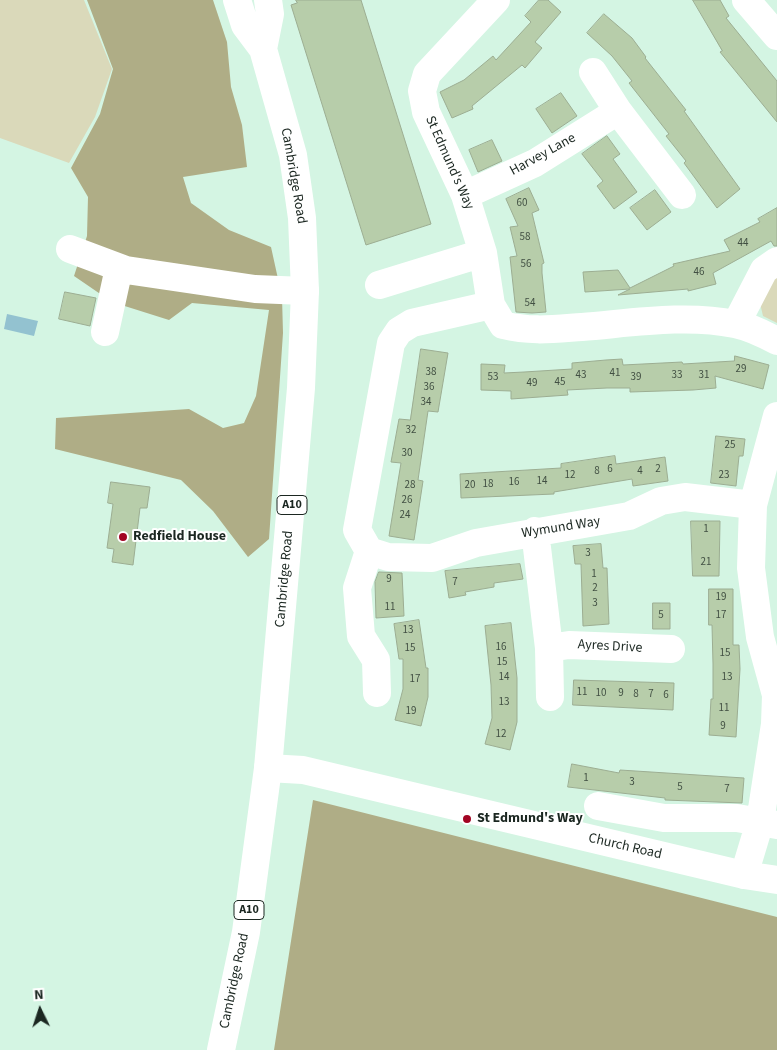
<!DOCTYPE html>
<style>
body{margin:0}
#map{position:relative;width:777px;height:1050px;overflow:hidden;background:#d4f5e3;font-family:"Source Sans 3",sans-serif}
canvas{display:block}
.north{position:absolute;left:15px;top:985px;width:50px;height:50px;-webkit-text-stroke:4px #fff;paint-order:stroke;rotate:356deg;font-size:14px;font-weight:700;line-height:20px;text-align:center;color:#1b2721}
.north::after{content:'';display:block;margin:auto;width:18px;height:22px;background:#1b2721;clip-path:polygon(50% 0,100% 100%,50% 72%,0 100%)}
</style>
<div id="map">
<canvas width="777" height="1050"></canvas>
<div class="north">N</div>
</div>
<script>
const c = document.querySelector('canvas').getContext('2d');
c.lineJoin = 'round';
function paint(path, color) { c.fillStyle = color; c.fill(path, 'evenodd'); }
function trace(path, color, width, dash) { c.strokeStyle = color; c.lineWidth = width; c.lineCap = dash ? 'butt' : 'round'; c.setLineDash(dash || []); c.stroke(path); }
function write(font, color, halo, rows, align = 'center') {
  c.font = font + ' "Source Sans 3",sans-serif'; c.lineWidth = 4; c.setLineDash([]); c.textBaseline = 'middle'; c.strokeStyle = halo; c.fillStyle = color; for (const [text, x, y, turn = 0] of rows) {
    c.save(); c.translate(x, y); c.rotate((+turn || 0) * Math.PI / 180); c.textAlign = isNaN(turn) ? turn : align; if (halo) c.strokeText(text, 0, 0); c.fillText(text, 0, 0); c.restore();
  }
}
paint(new Path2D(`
 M0,0H84L112,69L95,117L69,163L0,138Z
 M777,272V323L763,316L759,299Z`), '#dad9ba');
paint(new Path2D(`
 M87,0H213L227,42L231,87L242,125L247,167L183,177L191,203L229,230L271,247L282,297L283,333L269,539L248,557L213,511L181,480L55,449L56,418L189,409L223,428L244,423L256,396L269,310L192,303L169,320L112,302L74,276L87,236L88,197L71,168L100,114L113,69Z
 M313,800L777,917V1050H274Z`), '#afad86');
paint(new Path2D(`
 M7,314L38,321L34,336L4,329Z`), '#93c2d0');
const building = new Path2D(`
 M296,0H361L431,224L366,245L291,5L297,3Z
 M539,0H548L561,12L535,42L542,48L525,68L522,65L472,106L473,109L452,118L440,92L464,80L493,56L496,60L531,22L525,16Z
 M693,0H720L729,16L726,18L777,81V122L720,52L722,51Z
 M604,14L632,38L646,57L645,58L686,110L684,111L740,189L717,208L684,163L686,161L666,136L669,134L629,83L632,81L612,56L587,33Z
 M561,93L577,116L552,133L536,109Z
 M607,136L620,154L613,159L637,192L614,209L597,186L603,181L582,154Z
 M492,140L502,161L478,172L469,150Z
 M529,188L539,210L532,213L544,263L542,264V273L546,312L532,313L516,312L510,257L517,256L510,227L518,226L506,199Z
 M655,190L671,212L647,230L630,208Z
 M777,208V246H774L771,241L713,273L716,284L688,291V289L618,295L630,289L585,292L583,272L618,270L630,288L674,266L673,264L730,251L724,240L760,222L758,219Z
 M65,292L96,298L90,326L59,319Z
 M421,349L448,353L438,412L428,411L418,480L423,481L414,540L389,536L401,463L391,462L399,419L410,420Z
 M735,356L769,365L763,389L715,376L716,388L693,390L630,392V388H607L567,390L568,395L511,399V391L481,390V364L505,365L504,373L524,372L572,369V363L606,360L622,359L623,365L682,362L683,364L734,361Z
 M716,436L745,439L743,456H739L736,486L711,483Z
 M615,456L616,464L665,457L668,481L633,486L632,479L554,492V494L461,498L460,474L561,468V464Z
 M111,482L150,487L147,508H140L133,565L112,562L114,549L107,548L113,504L108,503Z
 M691,521H720L719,576H693Z
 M601,544L603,568H607L609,624L583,626L581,564H575L573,546Z
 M520,564L523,579L494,583V587L465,592L466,595L449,598L445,571Z
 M379,572L402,573L404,616L376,618L375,582Z
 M709,589H733V645H739L740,669L736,737L709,735L711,699H713V664L712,625H709Z
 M653,603H670V629H653Z
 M419,620L426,668H428V697L421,726L395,720L403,689V659H399L394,624Z
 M511,623L517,678V722L510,750L485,744L492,718L491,685L485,626Z
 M574,680L674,683L673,710L573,705Z
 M572,764L619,773L620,770L744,778L742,803L665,800V798L568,787Z`);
paint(building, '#b7cdaa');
trace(building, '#9cad92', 1);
trace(new Path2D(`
 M496,0L427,74L422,91L426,112L465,195L483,253L491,305L503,325C532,332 553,329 582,327C632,323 686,314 735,324C750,327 764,334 777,341
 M746,0L777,36
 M593,72L618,111L682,195
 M465,195L535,163L618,111
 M70,249L126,270L255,289L305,291
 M379,285L483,253
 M491,305L412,323L399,331L391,343L357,530L369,551L388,557L432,558L476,543L629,516L661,501L685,497L753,505
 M736,324L764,270L777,261
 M105,332L119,268
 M535,531L549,648L550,697
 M369,551L357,588L361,636L376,660L377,693
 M549,648L569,645L671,649
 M268,768L303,770L744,875L777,880
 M598,806L664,818H737L777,825
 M744,875L760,822L775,724L776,695L760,637L751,568L753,505L777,416`), '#fff', 28);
trace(new Path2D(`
 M263,49L270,14L268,0
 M221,1050L246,932L268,768L301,388L305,291L302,218L293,155L263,49L245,25L237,0`), '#fff', 28);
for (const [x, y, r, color] of [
 [123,537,5,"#a20423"],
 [467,819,5,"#a20423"]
]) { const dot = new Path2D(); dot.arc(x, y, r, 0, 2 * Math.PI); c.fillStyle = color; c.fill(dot); trace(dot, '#fff', 2); }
write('11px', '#425043', null, [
 ["60",522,204],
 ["58",525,238],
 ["44",743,244],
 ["56",526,265],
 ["46",699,273],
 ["54",530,304],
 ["29",741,370],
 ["38",431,373],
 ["41",615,374],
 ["43",581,376],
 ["33",677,376],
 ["31",704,376],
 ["53",493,378],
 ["39",636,378],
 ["45",560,383],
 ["49",532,384],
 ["36",429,388],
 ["34",426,403],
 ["32",411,431],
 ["25",730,446],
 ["30",407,454],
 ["6",610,470],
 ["2",658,470],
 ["8",597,472],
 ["4",640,472],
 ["12",570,476],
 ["23",724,476],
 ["14",542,482],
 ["16",514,483],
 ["18",488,485],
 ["28",410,486],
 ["20",470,486],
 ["26",407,501],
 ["24",405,516],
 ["1",706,530],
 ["3",588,554],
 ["21",706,563],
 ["1",594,575],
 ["9",389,580],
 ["7",455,583],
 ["2",595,589],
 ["19",721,598],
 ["3",595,604],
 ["11",390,608],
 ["5",661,616],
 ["17",721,616],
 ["13",408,631],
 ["16",501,648],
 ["15",410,649],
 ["15",725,654],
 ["15",502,663],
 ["14",504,678],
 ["13",727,678],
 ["17",415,680],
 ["11",582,693],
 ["10",601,694],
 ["9",621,694],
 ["8",636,695],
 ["7",651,695],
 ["6",666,696],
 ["13",504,703],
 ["11",724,709],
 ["19",411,712],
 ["9",723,727],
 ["12",501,735],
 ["1",586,779],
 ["3",632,783],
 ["5",680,788],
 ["7",727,790]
]);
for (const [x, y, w] of [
 [292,505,30],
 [249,910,30]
]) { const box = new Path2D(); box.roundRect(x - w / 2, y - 9.5, w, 19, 4); c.fillStyle = '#fff'; c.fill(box); trace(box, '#1b2721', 1); }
write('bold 12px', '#1b2721', null, [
 ["A10",292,505],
 ["A10",249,910]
]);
write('14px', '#1b2721', '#fff', [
 ["Harvey Lane",543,155,-29],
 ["St Edmund's Way",449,163,66],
 ["Cambridge Road",293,176,80],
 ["Wymund Way",561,528,-9],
 ["Cambridge Road",285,579,-85],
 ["Ayres Drive",610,647,3],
 ["Church Road",625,847,13],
 ["Cambridge Road",235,981,-78]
]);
write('bold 14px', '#1b2721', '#fff', [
 ["Redfield House",133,537],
 ["St Edmund's Way",477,819]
], 'left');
</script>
